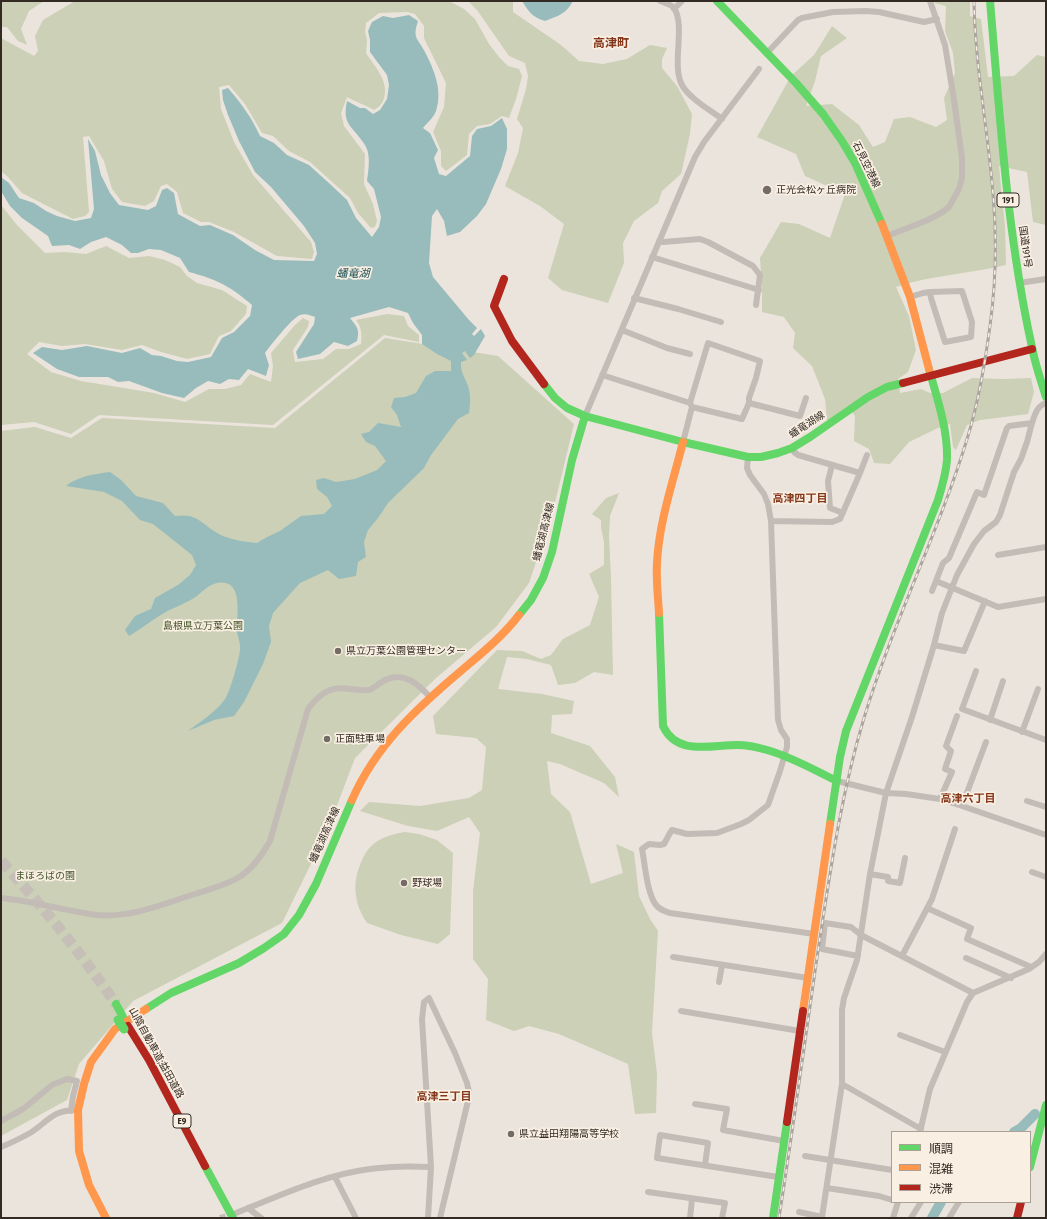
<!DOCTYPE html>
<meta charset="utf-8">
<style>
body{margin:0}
#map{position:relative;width:1047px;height:1219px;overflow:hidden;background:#ebe4dc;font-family:"Fira Sans Condensed","Noto Sans JP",sans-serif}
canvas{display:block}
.frame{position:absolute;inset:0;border:2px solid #332a24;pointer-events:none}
.legend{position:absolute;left:891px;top:1131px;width:140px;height:72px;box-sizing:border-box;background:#f9efe2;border:1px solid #aaa096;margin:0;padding:5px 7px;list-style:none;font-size:12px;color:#332a24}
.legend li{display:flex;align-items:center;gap:8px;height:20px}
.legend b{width:20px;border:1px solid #aaa096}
</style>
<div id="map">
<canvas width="1047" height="1219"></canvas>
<div class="frame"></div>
<ul class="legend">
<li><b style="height:5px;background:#63d668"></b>順調</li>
<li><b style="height:5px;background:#ff974d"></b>混雑</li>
<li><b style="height:5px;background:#b3261e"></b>渋滞</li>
</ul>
</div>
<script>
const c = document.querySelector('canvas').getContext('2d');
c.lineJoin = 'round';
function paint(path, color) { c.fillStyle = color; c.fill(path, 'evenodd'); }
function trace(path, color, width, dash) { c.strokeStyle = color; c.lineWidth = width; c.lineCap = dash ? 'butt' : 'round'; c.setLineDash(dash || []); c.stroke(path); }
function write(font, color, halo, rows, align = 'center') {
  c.font = font + ' "Fira Sans Condensed","Noto Sans JP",sans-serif'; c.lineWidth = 3.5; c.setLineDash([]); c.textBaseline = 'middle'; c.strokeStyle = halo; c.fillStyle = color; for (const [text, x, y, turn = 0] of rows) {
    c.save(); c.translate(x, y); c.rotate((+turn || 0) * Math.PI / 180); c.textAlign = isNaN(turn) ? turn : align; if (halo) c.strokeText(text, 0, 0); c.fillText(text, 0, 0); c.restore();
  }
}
paint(new Path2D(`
 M1,1H44L29,11L21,29L27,45L18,41L7,27H1Z
 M75,1H449L464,9L475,19L489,44L499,57L508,66L519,69L522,76L516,99L509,118L502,116L490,124L477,126L469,134L467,155L446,171L441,166V151L433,132L444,107L446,83L424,38V26L415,14L407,12L379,13L366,23L365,32L367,40L366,53C375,67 391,83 383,101C380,106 379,107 374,110C365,105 356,102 347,97L341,113L344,126L365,154L364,184L373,204L377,221L375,227L371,228L358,213L350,198L310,162L289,151L273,136L262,133L245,104L229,85L219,87L221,109L234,142L253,175L311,242L314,252L312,259L277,256L234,232L209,222H201L183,213L177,192L167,184L161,186L154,201L145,206L122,202L112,189L104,161L89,136L83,137L89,212L85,216L73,219L22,193L8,177L1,171V38L34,56L38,51L35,36L43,20Z
 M468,1H513V12L561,45L579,61L603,64L627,59L650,45L667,48L662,59V68L677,86L692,114L690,134L681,174L662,191L658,203L634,221L623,243L624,263L608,303L562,290L548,278L564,224L540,206L505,186L518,153L523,128L517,119L526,89L528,76L525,63L509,56L477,10Z
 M935,1H970V16L981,19L988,77L1014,76L1037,55L1046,57V225L1033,222L1027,172L999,166L1005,227L1006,265C969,274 931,275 896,287L909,316L916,350L908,372L898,379L900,393L921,389L930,393H943L972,378L1004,379L1031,378L1034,392L1028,414L980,420L967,425L956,450L953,447L950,424L938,428L909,442L890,464L874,463L869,449L854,441L855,416L848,406L827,421L825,399L812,366L793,348L795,333L784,317L762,312V289L760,258L781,222L799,224L830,238L845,194L805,176L796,154L757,137L791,76L814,55L832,26L847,38L821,56L815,81L806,106L832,104L859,125L873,147L885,142L894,119L910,117L936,127L947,120L944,98L955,73L953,53L945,31L946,6L935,3Z
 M1,205L17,225L45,253L65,252L86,254L106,246L129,258L149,256L165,260L180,267L187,276L197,283L222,290L247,306L246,314L231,331L219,336L210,354L187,359L161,352L142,345L122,350L85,344L62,346L39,342L27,354L51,372L81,381L154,393L185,402L209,389H225L241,385L250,374L271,382L273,366L271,353L295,325L303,318L309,321L308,327L293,350L295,362L323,359L336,349H349L361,344C362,335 362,328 356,320L387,314L404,316L408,326L419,335V342L384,335L273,425L99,415L71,434L34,422L1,425Z
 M385,338L498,356L574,424L553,511L529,583L496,627L435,679L355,758L328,829L282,923L133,1001L79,1064L67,1100L1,1136V431L35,427L71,438L102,418L275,428Z
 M619,493L610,516L609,536L611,578L613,675L594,672L575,683L558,685L551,665L527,659L507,657L498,689L542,694L574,701L572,714L552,715L551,733L590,746L615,777L619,797L604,783L560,764L547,761L551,794L570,812L591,884L623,873L616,844L634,852L639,896L650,919L658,931L652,1033L657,1074L656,1113L635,1114L628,1064L559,1034L529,1026L514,1031L486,1020L488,979L473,959V891L480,833L469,817L437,831L408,826L360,811L369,802L420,806L469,798L482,790L486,747L476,738L436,734L433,716L497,650L522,651L541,659L551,655L563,639L590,625L599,597L589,574L604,565V542L601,528V520L592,514L606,498Z
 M405,832L419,834L437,840L453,853L450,934L438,944L401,935L367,923C361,914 357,905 356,895C353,879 362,851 376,842C385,836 394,834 405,832Z`), '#cbd0b6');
paint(new Path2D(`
 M522,1H573C566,14 558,16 545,21C532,17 529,12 522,1Z
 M409,15L418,21C412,39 418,38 425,52C434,70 443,90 436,111C434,117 427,123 423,128L430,133L438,150L434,158L439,174L446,176L470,156L472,136L477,129L491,126L502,118L507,129V149L501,169L486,204L477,216L460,232L447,236L444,221L437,209L432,216L429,263L433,277L469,320L477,328L472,334L474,336L481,329L485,336L474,355L470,358L465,351L462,353L467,360L461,362C460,374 467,379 469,390C471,397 470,406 469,413L458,419L431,455L424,468L388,503L378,518L368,530L364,542L366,557L358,562L356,576L339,579L328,570L300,583L273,613L269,626L271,642L263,664L244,702L234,716L214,720L188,731C199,723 217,711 225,699C230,692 239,660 240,650C241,644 238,638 237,632C236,617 245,578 217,583C208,585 203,591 197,596C187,603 175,607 164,613C152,620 141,629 129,636L125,630L135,616L151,609L155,598L178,585L190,575L196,565L192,555L153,524L140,520L122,501L104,492L66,486C78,476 95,474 110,472L121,480L136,496L163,503L175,516C182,515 191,515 197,519C206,524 213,532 223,536C234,540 245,542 257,543L267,537L280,531L301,516L324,514L332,506L327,497L317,489L316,480L324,478L336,482L355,479L377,470L386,461L375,446L366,442L361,434L369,432L378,423L401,427L397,415L391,407L394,398L405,397L416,393L426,376L435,371H451V361L437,354L422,344V335L413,323L408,313L389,307L350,318C357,327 360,329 357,341L348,346L334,342L320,354L298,359L296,352L314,324L315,317C310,315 305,313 300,315C292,318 271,345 265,353L269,365L266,376L248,369L239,380L229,379L220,384L208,381L196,388L184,398L162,393L129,381L118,382L108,377H79L57,369L33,353L42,347L62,350L87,346L122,353L140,348L152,355L161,356L177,361L188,362L211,357L222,338L234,332L250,316L252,305C230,286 216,279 189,272L180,258L161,250L149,249L138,253H131L122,245L106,237L91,242L80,249L69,245L52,246L48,236L22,218L10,206L1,191V177L9,183L19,198L34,203L46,211L57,216L75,221L91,218L94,209L88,139L95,151L101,175L110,193L119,205L148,210L156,206L162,190L167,188L174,193L178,214L200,226L210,225L233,235L255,250L274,260L314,261L317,254L315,243L304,226L271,187L255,172L239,141L228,115L223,100L222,90L228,88C241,103 252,118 260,136L274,143L287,155L309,165L330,184L347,200L356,218L372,237L379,227L381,217L374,189L367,181C368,173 370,161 368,153C368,150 365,145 363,142C351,125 342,124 347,101L360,108H365L373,114L380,110L387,99L389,85L387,75L370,52V40L368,31L372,22L383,16L393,18Z`), '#98bcbc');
trace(new Path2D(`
 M1014,1132L1021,1128L1035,1114
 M932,1218L941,1202`), '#98bcbc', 10);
trace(new Path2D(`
 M220,1218L234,1214`), '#c6bfb7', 6, [6, 3]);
trace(new Path2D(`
 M1,861C44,908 80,952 116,1004`), '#c6bfb7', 11, [11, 5.5]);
trace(new Path2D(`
 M660,1C665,3 671,4 674,8C686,26 671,65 682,85C689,98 710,110 722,119
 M674,9L682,1
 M767,53L798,20L802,18L833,12L866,11L879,12L924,22L937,19
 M887,236L928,220L941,213L949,207L959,189L962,178V158L954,100L945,45L930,1
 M659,241L663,242L700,239L708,242L753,266L760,275L756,305
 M652,257L759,290
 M1019,283L1046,279
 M910,297L923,293L930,292L931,298L945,342L971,337L972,322L962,291L930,292
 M634,298L678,309L721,322
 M622,330L667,348L690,354
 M602,375L690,403L692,407
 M690,403L708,343L760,361L756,378L749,398V403
 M1046,403C1037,406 1035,414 1032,423L1009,426L1007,428L984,495L977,492L949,558L943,563L932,591L936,581L998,607L1046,599
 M585,416L695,157L704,142L759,69
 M683,442L692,407L742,419L749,403L800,416L806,398
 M792,448L794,452L798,455L860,473L867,455
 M748,457L747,468L750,475L764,494L768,504L771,521L778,720L781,730L787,739V747L780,771L768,805L749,820L741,824L717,833L687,834L672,830L670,833L664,844L660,845L649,844L642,849C645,864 647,894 656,905C660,910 664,911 670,913L814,934
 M832,465L828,481L830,508L843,513
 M771,521L832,522L840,519L860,473
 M998,555L1046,547
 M934,645L964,651L985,601
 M976,671L962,709L1046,740
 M990,720L1003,681
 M1022,732L1038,689
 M837,781L886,793L906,794L940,799L962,806L1046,835
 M940,799L952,772L945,769L951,751L946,746L957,716
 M1027,801L1046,807
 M962,806L986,742
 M1032,872L1046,877
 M870,874L888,877V881L900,883L905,858
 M1,898C33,901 65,911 97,915C132,918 163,904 195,894C210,889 227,885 241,876C254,867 262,855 270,841L308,709C320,693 330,686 350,689C356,689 363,691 369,690C375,688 379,683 385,680C404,671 418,684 430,697
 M927,908L971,928L967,939L1031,967
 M858,956L822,949L825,923L851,927L861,935L973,993
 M902,956L932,899L955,829
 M673,957L808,978
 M966,958L1011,978
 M719,982L722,965
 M681,1011L800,1031
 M900,1035L945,1052
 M842,1084L921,1129
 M695,1104L727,1109L723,1130L784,1141
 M1,1121L23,1109L52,1085L67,1079L77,1081L73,1096L71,1111
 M920,1132L930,1089L967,1002L973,993L1029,969L1039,962L1046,954
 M1,1147C11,1143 21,1138 30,1133C48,1122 51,1111 74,1110
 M805,1156L892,1170
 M705,1165L708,1143L660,1135L657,1158L778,1177
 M335,1177L356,1218
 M827,1188L879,1196L892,1200
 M648,1192L725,1203L722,1218
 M248,1208L261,1218
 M799,1212L822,1217L842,1084V1010L844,998L857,960L870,874L886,793L912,717L934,645L942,613L957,575L974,544L984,531L996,522L1000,515L1014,472L1021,459L1027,442L1032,423
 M236,1213C279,1196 323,1175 370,1169C390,1166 411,1166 431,1167
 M428,1218L431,1167L422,1019L424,1002L429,998L455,1053L467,1083L469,1092L468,1101L440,1218
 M690,1218L692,1199
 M893,1218L898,1202
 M911,1218L921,1202
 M949,1218L959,1202`), '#c3bcb6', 6);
trace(new Path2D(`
 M717,1L796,83L823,114L842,141L855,163L882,224
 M990,1C1000,117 1007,234 1032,347C1035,364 1041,381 1046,397
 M544,384L555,398L567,408L585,416L683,442L748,457H761L778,453L792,448L810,437L868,397L887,387L903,383
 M659,613L663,726C677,756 710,745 737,745C747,745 757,747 767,750C792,757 814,770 837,781
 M519,615L531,600L543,578L552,552L572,460L585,416
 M830,824L840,757L846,731L938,500C942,487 946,474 947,460C948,429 937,398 929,369
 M116,1004L123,1017
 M146,1009L171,993L239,963L264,948L284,934L299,915L316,884L352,800
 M205,1166L233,1218
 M1030,1167L1046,1105
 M773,1218L787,1122`), '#63d668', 8);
trace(new Path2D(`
 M882,224L910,297L929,369
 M659,613C658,596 656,580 657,563C659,522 673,482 683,442
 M352,800C376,745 417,708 462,670C482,653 503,636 519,615
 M803,1011L830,824
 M106,1218L89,1185L79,1151L78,1110L84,1084L91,1062L115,1029L146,1009`), '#ff974d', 8);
trace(new Path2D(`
 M504,279L494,306L512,341L544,384
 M903,383L1032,349
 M128,1026L149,1060L205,1166
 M787,1122L803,1011
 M1017,1218L1021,1202`), '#b3261e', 8);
const rail = new Path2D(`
 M779,1218C793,1129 805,1040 818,951C830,873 841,794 864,718C893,622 939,532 968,436C979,400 985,363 990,326C996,282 997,238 993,194C988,130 975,66 974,1`);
trace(rail, '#aba5a0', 3);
trace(rail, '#f9efe2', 1.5, [4.5]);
trace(new Path2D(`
 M118,1020L124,1029`), '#63d668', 9);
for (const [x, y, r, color] of [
 [767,190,5,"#736b64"],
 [338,651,4,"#736b64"],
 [327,739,4,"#736b64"],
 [404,883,4,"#736b64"],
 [511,1134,4,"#736b64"]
]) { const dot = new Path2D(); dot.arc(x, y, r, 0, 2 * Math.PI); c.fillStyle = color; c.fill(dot); trace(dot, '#f9efe2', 1.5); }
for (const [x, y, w] of [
 [1008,200,22],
 [182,1121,18]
]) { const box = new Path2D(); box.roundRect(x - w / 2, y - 7, w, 14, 3); c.fillStyle = '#f9efe2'; c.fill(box); trace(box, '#332a24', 1); }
write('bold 9px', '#332a24', null, [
 ["191",1008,200],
 ["E9",182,1121]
]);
write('10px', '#332a24', '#f9efe2', [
 ["石見空港線",866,165,64],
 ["国道191号",1025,247,82],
 ["蟠竜湖線",807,425,-33],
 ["蟠竜湖高津線",544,532,-76],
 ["蟠竜湖高津線",325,835,-66],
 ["山陰自動車道;益田道路",156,1053,61]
]);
write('10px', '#332a24', '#f9efe2', [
 ["正光会松ヶ丘病院",776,190],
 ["県立万葉公園管理センター",346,651],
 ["正面駐車場",335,739],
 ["野球場",412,883],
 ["県立益田翔陽高等学校",519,1134]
], 'left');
write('10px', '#415228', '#f9efe2', [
 ["島根県立万葉公園",203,626],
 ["まほろばの園",45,876]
]);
write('italic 11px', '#195056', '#f9efe2', [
 ["蟠竜湖",353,274]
]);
write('bold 11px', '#85371b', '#f9efe2', [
 ["高津四丁目",800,499],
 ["高津六丁目",968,799],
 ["高津三丁目",444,1097]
]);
write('bold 12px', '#85371b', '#f9efe2', [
 ["高津町",611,44]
]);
</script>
